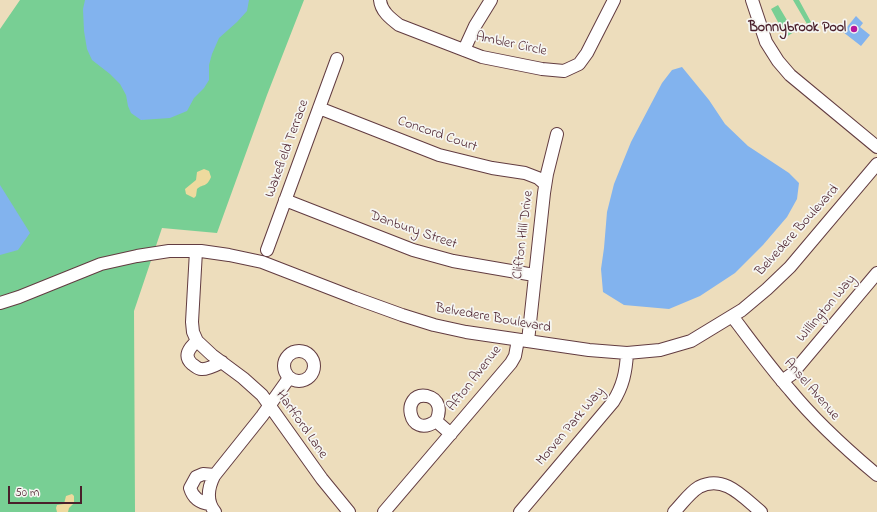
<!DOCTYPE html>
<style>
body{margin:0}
#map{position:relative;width:877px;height:512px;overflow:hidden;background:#edddbc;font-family:"Indie Flower",sans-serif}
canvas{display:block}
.scale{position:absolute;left:8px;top:486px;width:74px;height:18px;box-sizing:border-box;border:2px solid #4a1f2b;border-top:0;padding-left:5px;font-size:12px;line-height:14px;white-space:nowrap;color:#4a1f2b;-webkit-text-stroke:3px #f6f6f2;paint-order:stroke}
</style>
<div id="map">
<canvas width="877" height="512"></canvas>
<div class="scale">50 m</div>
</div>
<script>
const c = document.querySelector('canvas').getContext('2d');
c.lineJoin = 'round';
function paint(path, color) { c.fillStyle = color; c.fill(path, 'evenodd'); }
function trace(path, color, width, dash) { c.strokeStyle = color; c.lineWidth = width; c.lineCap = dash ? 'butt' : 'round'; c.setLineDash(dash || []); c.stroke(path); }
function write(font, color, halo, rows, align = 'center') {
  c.font = font + ' "Indie Flower",sans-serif'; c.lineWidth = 3.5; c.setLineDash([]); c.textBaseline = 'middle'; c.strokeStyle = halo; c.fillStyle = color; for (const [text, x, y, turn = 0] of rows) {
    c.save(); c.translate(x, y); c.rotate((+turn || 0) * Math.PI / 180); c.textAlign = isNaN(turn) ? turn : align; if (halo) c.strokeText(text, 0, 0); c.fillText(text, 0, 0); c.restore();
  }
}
paint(new Path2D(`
 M20,0H304L267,95L217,233L162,228L134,311L135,512H0V29Z
 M793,0H799L811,22L807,24Z
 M778,5L794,32L786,37L771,9Z`), '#78cf94');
paint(new Path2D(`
 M204,169L209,171L211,177C206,188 204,183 197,189L196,196L194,198L186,194L185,189L196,180L197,172Z
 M72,494L74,496V503L69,508L68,512H57L56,508L57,505L64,504L66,496Z`), '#eeda9e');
paint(new Path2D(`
 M85,0H249L247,11L237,22L219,38L212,54L209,65V80L204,88L194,98L187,111L170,118L141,120L131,113L128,106L126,95L120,84L110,74L92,60L87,49L84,31L83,9Z
 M856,16L863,23L860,27L870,35L861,46L843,32Z
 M682,67L709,100L725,124L748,146L789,173L799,183L797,199L787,217L763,245L735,273L700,296L669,309L624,305L603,292L601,269L604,248L607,212L614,184L631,142L662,83L672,70Z
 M0,185L30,233L18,250L0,255Z`), '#82b3ee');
const minor = new Path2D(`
 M380,0C381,11 390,18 399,25L482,57L542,69L564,71L579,64L587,53L614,0
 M752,0L766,42L778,61L790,75L877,147
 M464,50L475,26L491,0
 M319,108L439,155L492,168L525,173L538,178L545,184
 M285,200L413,250L453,261L534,275
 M267,250L337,59
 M196,251L192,322L193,332L197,341L212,355L243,378L262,395L322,479L349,512
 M0,303L19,297L101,264L137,256L169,251H201L229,255L262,262L355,298L402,315L434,325L466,332L589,350L627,353L660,350L691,341L742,310L767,289L790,267L877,164
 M732,316C751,341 769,366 790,390C816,422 846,449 877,475
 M197,341C189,348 183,356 192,364C195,366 198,369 201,369C207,370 216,365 222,362
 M528,341L544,193L547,174L557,134
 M284 366a15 15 0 1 1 30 0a15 15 0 1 1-30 0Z
 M782,381L792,374L877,273
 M436,421C441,411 440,399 427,396C400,391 408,441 436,421L451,434
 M210,504C200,503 193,498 190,488L196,477L203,474L215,475
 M215,512C206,501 208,488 214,476L262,416L289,378
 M384,512L511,363L515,356L518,340
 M520,512L613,402C623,386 626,372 627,353
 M674,512C682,504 689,493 699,487C724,474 743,497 761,512`);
trace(minor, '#623c41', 14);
trace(minor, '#fff', 12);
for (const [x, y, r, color] of [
 [854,29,4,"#b5179e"]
]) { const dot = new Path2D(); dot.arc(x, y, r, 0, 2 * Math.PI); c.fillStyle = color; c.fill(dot); trace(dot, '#f6f6f2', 1.5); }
write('bold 14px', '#4a1f2b', '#f6f6f2', [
 ["Bonnybrook Pool",846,29]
], 'right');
write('14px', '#4a1f2b', '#f6f6f2', [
 ["Ambler Circle",511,45,12],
 ["Concord Court",437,135,19],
 ["Wakefield Terrace",288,149,-70],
 ["Danbury Street",413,231,19],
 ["Belvedere Boulevard",798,231,-48],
 ["Clifton Hill Drive",524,235,-83],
 ["Willington Way",827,309,-50],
 ["Belvedere Boulevard",493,319,10],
 ["Afton Avenue",475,379,-52],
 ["Ansel Avenue",811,390,49],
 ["Hartford Lane",301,425,55],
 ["Morven Park Way",571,427,-50]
]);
</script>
